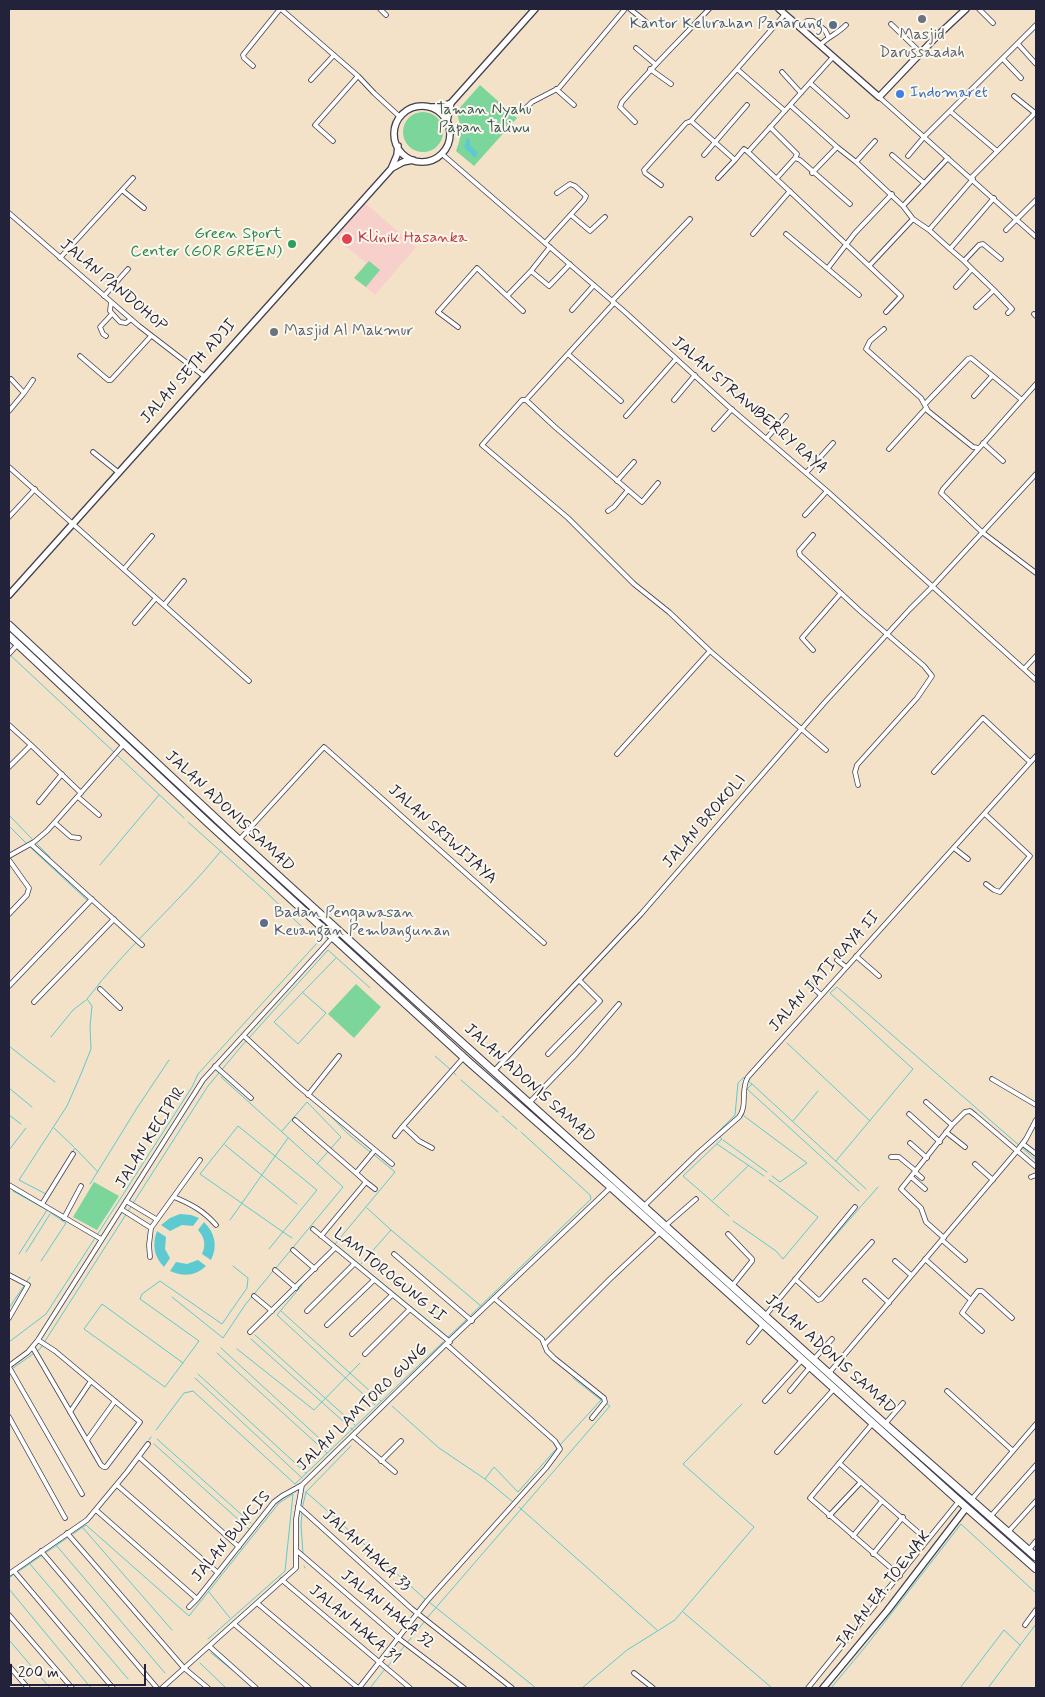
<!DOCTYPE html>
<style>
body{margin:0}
#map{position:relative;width:1045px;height:1697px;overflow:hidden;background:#f3e2c7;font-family:Mynerve,sans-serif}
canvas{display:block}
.frame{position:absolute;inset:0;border:10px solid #22223b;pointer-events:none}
.scale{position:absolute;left:10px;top:1664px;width:136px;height:22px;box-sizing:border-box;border:2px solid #22223b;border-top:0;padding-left:6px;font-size:15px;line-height:18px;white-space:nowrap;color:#22223b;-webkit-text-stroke:4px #fbf7ec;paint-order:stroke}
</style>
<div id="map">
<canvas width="1045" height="1697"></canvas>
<div class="frame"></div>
<div class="scale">200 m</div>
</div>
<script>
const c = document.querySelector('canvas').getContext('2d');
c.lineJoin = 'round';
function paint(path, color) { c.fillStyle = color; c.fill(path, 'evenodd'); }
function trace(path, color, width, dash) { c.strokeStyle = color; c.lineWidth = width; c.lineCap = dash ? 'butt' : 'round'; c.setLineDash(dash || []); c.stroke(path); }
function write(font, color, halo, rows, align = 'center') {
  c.font = font + ' Mynerve,sans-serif'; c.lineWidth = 4; c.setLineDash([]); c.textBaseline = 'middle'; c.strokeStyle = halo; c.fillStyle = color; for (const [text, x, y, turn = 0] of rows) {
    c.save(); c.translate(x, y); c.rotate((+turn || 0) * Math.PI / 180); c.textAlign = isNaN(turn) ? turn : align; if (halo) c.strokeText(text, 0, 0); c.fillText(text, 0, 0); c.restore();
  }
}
paint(new Path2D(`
 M365,203L416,247L375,295L354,278L366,263L335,237Z`), '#f7d0cb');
paint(new Path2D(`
 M480,85L517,118L474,166L456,151C462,136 462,126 456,112Z
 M403 132a20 20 0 1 1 40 0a20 20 0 1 1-40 0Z
 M369,261L380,270L366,287L354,278Z
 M356,984L381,1007L354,1038L328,1014Z
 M94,1182L119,1196L97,1230L73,1217Z`), '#7cd59a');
paint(new Path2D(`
 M467,138L470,140V145L478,153L475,158L464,147Z
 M180,1214L191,1215L199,1218L193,1226L182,1225L170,1231L161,1225L170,1218Z
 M204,1222C215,1233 218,1246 211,1260L202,1254C206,1245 205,1238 198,1230Z
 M157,1231L166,1237L165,1249L170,1258L164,1267C154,1257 152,1244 157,1231Z
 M198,1260L206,1266C196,1276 183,1277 170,1271L176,1262L187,1264Z`), '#5dcad1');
trace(new Path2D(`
 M9,654L114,752
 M117,755L184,818
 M9,815L32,839
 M188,822L265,891L302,927
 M9,826L26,843
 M37,844L50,857
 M31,848L87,900
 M100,865L159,795
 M302,992L326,1013L298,1044L274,1022L336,958
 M51,1037L73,1010L86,1000
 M249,1038L328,950L370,988
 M787,1043L870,1121
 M9,1046L55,1082
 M435,1056L451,1070
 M453,1072L456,1075
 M221,1077L343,1187L276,1268
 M461,1080L498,1112
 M748,1081L752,1084L747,1089L859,1191
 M752,1084L866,1189
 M9,1088L32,1107
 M327,1112L347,1133L370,1152
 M9,1115L21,1124
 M502,1116L517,1129
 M744,1116L807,1163L780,1182L772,1176
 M793,1121L818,1091
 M54,1128L74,1147
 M282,1131L307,1102L341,1137L317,1164
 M723,1140L767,1172
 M717,1144L764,1176
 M225,1145L297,1204
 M9,1150L26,1128
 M373,1154L395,1172L335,1244L448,1337L466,1320
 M836,1161L913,1069L830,993L837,987L1036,1160
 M98,1172L75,1148L46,1194L19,1180L67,1106L81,1074L91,1049L90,1026L92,1006L87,999C127,946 179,903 221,851
 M90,1184L137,1108L169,1060
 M13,1191L47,1210
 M713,1200L749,1165
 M367,1208L391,1230
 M729,1216L683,1176L722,1139L716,1134L735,1115L738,1083L744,1077L745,1079
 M230,1220L288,1138
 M733,1221L776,1251L783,1259L818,1217L769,1180
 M97,1235L192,1087L198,1074L318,942
 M269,1249L317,1190L238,1126L200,1174L283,1232L292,1238
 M26,1252L50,1214
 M19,1254L47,1210
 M814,1260L878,1187
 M41,1261L66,1223L51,1213
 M361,1264L391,1230L481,1306
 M302,1285L277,1315L375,1405
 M172,1297L223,1338L245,1305L273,1271
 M9,1308L30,1277
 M281,1311L381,1401
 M471,1315L591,1199L590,1195L521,1132
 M255,1335L355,1425
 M251,1339L353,1430
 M9,1342L46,1314L95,1238
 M221,1348L331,1449
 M237,1349L314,1410L360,1363
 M217,1353L327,1453
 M183,1363L102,1304L84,1329L165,1387L199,1341L140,1299L142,1294L160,1281L222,1324L247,1288L248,1278L233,1266
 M9,1371L40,1349L208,1086L246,1041
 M198,1374L306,1473
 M195,1378L302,1478
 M573,1378L601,1400
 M392,1406L439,1448L485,1479L494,1467L518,1492L557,1448
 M156,1430L184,1393L193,1391L295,1484L443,1342
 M157,1439L251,1523
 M149,1440L151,1437
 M154,1444L249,1529
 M560,1445L601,1400
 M485,1479L513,1502
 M306,1492L339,1521
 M519,1507L657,1630
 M302,1509L306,1492L351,1446
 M302,1513L301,1525L303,1553
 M344,1526L426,1600
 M83,1528L172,1630
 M73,1534L86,1525L189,1616L279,1503L293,1494L285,1571L208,1639
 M56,1545L165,1673
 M47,1552L67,1538
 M30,1564L128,1679
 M304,1566L305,1568
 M19,1571L41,1556
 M9,1578L13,1575
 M9,1589L91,1688
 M209,1592L230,1618
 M429,1602L536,1688
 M683,1612L772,1688
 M427,1618L610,1406L607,1404
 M9,1640L50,1688
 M211,1653L240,1676
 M200,1663L226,1688
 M388,1666L425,1621
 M370,1688L385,1669
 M582,1688L627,1650L675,1620L754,1527L683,1464L742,1404
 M831,1688L866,1646L961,1524L1036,1593
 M960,1688L1004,1630L1020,1645
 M988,1688L1036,1624`), '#5dcad1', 1);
const street = new Path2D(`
 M281,9L358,76L374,93L400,117
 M380,9L386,15
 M630,9L650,25
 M979,9L993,23
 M891,24L921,53
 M800,28L807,21H813L825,30L828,36
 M1018,44L1036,64
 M820,45C828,37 837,34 846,25
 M636,48L655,64
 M1003,59L1021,78
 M253,66L244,58L243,55L280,9
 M650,69L671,84
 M737,69L785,14
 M782,72L801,93
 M311,80L334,55
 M810,83L847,116
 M556,89L574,105
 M1014,96L1035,113
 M879,97L1036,237
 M790,105L837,147L856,162L875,141
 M523,111L532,102L559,88L625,9
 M785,111L737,69L691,121L735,160L744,149L748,152L833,57
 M951,112L997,151
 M635,122L620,107L622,102C650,69 680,40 709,9
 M770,127L797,154L795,158
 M333,141L315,125L358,76
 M748,152L901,296L886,312
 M442,154L625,312L729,407L827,491L1036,680
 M704,155L747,105
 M892,155L924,183
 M908,156L924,137L1036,25
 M856,162L903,206L948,158
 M812,173L837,147
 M718,178L735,160
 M777,178L795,158L800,160L850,204
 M971,178L1036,112
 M973,179L929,230L950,249L994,198
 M661,185L645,173L644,170L686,123L691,121
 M122,190L144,208
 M903,206L913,219L929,230
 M9,213L139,326L204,376
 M571,215L590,231L605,217
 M1006,230L1036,200
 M753,234L790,191
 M786,234L859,295
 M545,243L584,200L586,196L575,186L570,184L557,193
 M950,249L964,261L979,245L983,244L1001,259
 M60,258L133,178
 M869,266L913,219
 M828,268L855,233L892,194
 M972,269L994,290L976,307
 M531,271L549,286L570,264
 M956,287L972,269L964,261
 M994,290L1012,309L1008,313
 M508,295L531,271L550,247
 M104,296L128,269
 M612,301L690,219
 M111,302L110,311L120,322L126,323L131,319
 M614,303L526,400L555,427L642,502L658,483
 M572,310L594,285
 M1034,314L1036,316
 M458,327L438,312L477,268L523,311
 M884,329L870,341L866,349L921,398L928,411L973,447L979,448
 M106,336L103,334L100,327L112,314
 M568,354L621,401
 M80,356L108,380H111L151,336
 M1036,384L943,489L941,493L982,532L1036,573
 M24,393L33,380
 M974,396L992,376
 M526,400H522L482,445L568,518L634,584L669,612L710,651L826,750
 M674,400L695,375
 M925,404L968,359L971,358L1022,400
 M9,411L24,393L11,379
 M626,416L676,359
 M714,429L732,409
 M766,439L786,416
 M983,443L1003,461
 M889,449L926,408
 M93,452L118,472
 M9,467L249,681
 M806,473L833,443
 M617,481L634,462
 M608,511L614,507L628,490
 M805,515L827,491
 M9,517L35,489
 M813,535L799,551L800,555L859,610L924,666L932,676L917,698L857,765L855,772L858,785
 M124,569L152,536
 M164,605L184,581
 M135,623L156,598
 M813,650L802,638L841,593
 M9,654L18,644
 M1024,669L1036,656
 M9,725L31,745
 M617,754L710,651
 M9,767L31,745L81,793
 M934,772L983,718L1030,762
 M78,797L99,815
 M39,802L62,774
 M985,814L1030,856L1000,892L994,890L986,884
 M55,823L71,837L79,838
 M239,840L324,747L544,943
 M31,844L142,945
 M954,848L968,859
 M9,856L34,842L47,831L124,744
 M9,860L29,888L27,895L9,914
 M856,956L879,976
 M837,960L846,967
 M808,983L821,995
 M9,986L92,899
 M100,989L120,1008
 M34,1002L114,919
 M244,1036L298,1086L392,1164
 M548,1054L600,1001L580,981
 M215,1066L251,1098
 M494,1071L641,914L825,702L910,609L933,586L1036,474
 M992,1079L1036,1105
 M308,1095L339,1056
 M926,1102L952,1125
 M529,1103L576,1054L619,1004
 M909,1114L940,1142
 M295,1120L356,1173
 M946,1132L965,1147
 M395,1136L403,1126
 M910,1143L927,1158
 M1023,1144L1036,1154
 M432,1148L419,1141L403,1126L464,1057
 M891,1157H899L916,1171
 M975,1164L993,1180
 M915,1172L922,1178
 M911,1177L925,1189
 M1031,1177L1036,1175
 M366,1182L356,1173L375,1150
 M9,1185L101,1239
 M174,1197C191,1204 204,1211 216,1225
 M126,1201L156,1219
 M42,1204L73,1154
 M644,1206L698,1153L739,1117C748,1106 740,1089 748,1077L1036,756
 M121,1209L151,1228
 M64,1218L81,1186
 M665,1226L696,1199
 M313,1229L450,1342
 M728,1234L752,1259V1261L732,1286
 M321,1236L366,1182L375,1189
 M944,1238L926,1222L921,1208L901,1189L952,1125L965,1112L970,1111L975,1115L1036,1167
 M942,1240L965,1260
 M293,1250L315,1269
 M394,1254L472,1321
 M150,1257L149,1245L151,1228L200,1160
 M925,1259L971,1300L962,1313L982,1331
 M895,1261L911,1275
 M275,1270L296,1288
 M9,1275L28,1285L9,1318
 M795,1279L816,1298L818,1300L821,1299L872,1242
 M865,1281L889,1303
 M254,1296L272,1311
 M495,1299L542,1339L547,1351L554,1358L604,1398L605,1402L592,1418
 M971,1300L978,1291H982L1012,1318
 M307,1311L354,1264
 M765,1316L855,1207
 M327,1325L374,1280
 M250,1332L335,1248
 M352,1334L392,1295
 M749,1342L763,1325
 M545,1344L610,1279L660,1232
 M33,1348L101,1465L104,1467H106L140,1422L55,1351L38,1340
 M365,1354L410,1309
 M814,1359L832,1339
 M9,1366L28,1352L38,1340L203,1080L333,937
 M9,1367L82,1494
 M829,1373L1017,1151L1026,1139L1036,1120
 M790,1391L810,1367
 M947,1391L1013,1451
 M765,1401L802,1360
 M70,1412L91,1381
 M9,1417L65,1518
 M872,1424L810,1498L900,1576
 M885,1424L903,1403
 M353,1436L395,1472
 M87,1440L115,1401
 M777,1452L834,1389
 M139,1457L239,1547
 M381,1461L401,1441
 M839,1463L927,1540
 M117,1485L218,1573
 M971,1500L1036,1424
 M298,1506L412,1609L512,1688
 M96,1510L197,1599L274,1502L282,1496L302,1485
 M829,1516L861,1482
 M990,1517L1036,1465
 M1008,1532L1036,1501
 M67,1533L184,1668L208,1688
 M853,1536L882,1501
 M296,1550L398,1638L464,1688
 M41,1551L157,1688
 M1028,1551L1036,1541
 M873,1554L903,1517
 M14,1571L113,1688
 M9,1574L87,1520L127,1472L148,1444
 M282,1580L410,1688
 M257,1603L358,1688
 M189,1607L197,1599
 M9,1615L72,1688
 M234,1624L309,1688
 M1025,1625L1036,1610
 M209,1646L256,1688
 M9,1666L28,1688
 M634,1673L653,1688
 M162,1688L296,1568V1519L302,1485L446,1344L611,1187
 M359,1688L427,1601L546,1468L560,1449L555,1441L446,1344
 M808,1688L959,1501`);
const secondary = new Path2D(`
 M779,9L879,97L935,38L966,9
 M394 134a28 28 0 1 1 56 0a28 28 0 1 1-56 0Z
 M431,107H441L451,103
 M447,121L451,103L535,9
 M392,168L403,162L413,160
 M9,595L391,169L397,155L398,146
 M823,1688L887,1611L966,1508`);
const highway = new Path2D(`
 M9,625L239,840L417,1002L885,1424L1036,1557
 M9,636L207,822L470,1063L611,1187L959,1501L1036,1569`);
trace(street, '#413f50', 5.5);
trace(secondary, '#413f50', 8);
trace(highway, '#413f50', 9);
trace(street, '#fff', 4);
trace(secondary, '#fff', 5.5);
trace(highway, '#fff', 7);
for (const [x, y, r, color] of [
 [922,19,5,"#6b7280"],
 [833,25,5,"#5c6f8a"],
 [900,94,5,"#3f7fe0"],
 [347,239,6,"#e0444e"],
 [292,244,5,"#2e9e5b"],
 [274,332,5,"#6b7280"],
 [264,923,5,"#5c6f8a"]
]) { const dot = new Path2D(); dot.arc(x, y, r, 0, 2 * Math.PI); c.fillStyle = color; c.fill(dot); trace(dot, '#fbf7ec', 2); }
write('16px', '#4e5e75', '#fbf7ec', [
 ["Kantor Kelurahan Panarung",823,25],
 ["Badan Pengawasan",274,914,"left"],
 ["Keuangan Pembangunan",274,932,"left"]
], 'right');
write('16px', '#5b616d', '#fbf7ec', [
 ["Masjid",922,36],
 ["Darussaadah",922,54],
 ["Masjid Al Makmur",284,332,"left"]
]);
write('16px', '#366cbe', '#fbf7ec', [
 ["Indomaret",910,94]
], 'left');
write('16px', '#3d5858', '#fbf7ec', [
 ["Taman Nyahu",484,111],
 ["Papan Taliwu",484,129]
]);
write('16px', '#27864d', '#fbf7ec', [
 ["Green Sport",282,235],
 ["Center (GOR GREEN)",282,253]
], 'right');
write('16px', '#be3a42', '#fbf7ec', [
 ["Klinik Hasanka",358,239]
], 'left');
write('16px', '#22223b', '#fbf7ec', [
 ["JALAN PANDOHOP",113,286,40],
 ["JALAN SETH ADJI",189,372,-48],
 ["JALAN STRAWBERRY RAYA",749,406,41],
 ["JALAN ADONIS SAMAD",229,812,43],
 ["JALAN BROKOLI",705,822,-49],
 ["JALAN SRIWIJAYA",442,835,42],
 ["JALAN JATI RAYA II",825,972,-48],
 ["JALAN ADONIS SAMAD",529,1084,42],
 ["JALAN KECIPIR",151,1138,-58],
 ["LAMTOROGUNG II",389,1276,39],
 ["JALAN ADONIS SAMAD",830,1355,42],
 ["JALAN LAMTORO GUNG",363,1408,-44],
 ["JALAN BUNCIS",232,1537,-50],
 ["JALAN HAKA 33",366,1551,42],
 ["JALAN EA. TOEWAK",884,1590,-52],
 ["JALAN HAKA 32",387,1610,39],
 ["JALAN HAKA 31",354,1625,40]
]);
</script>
